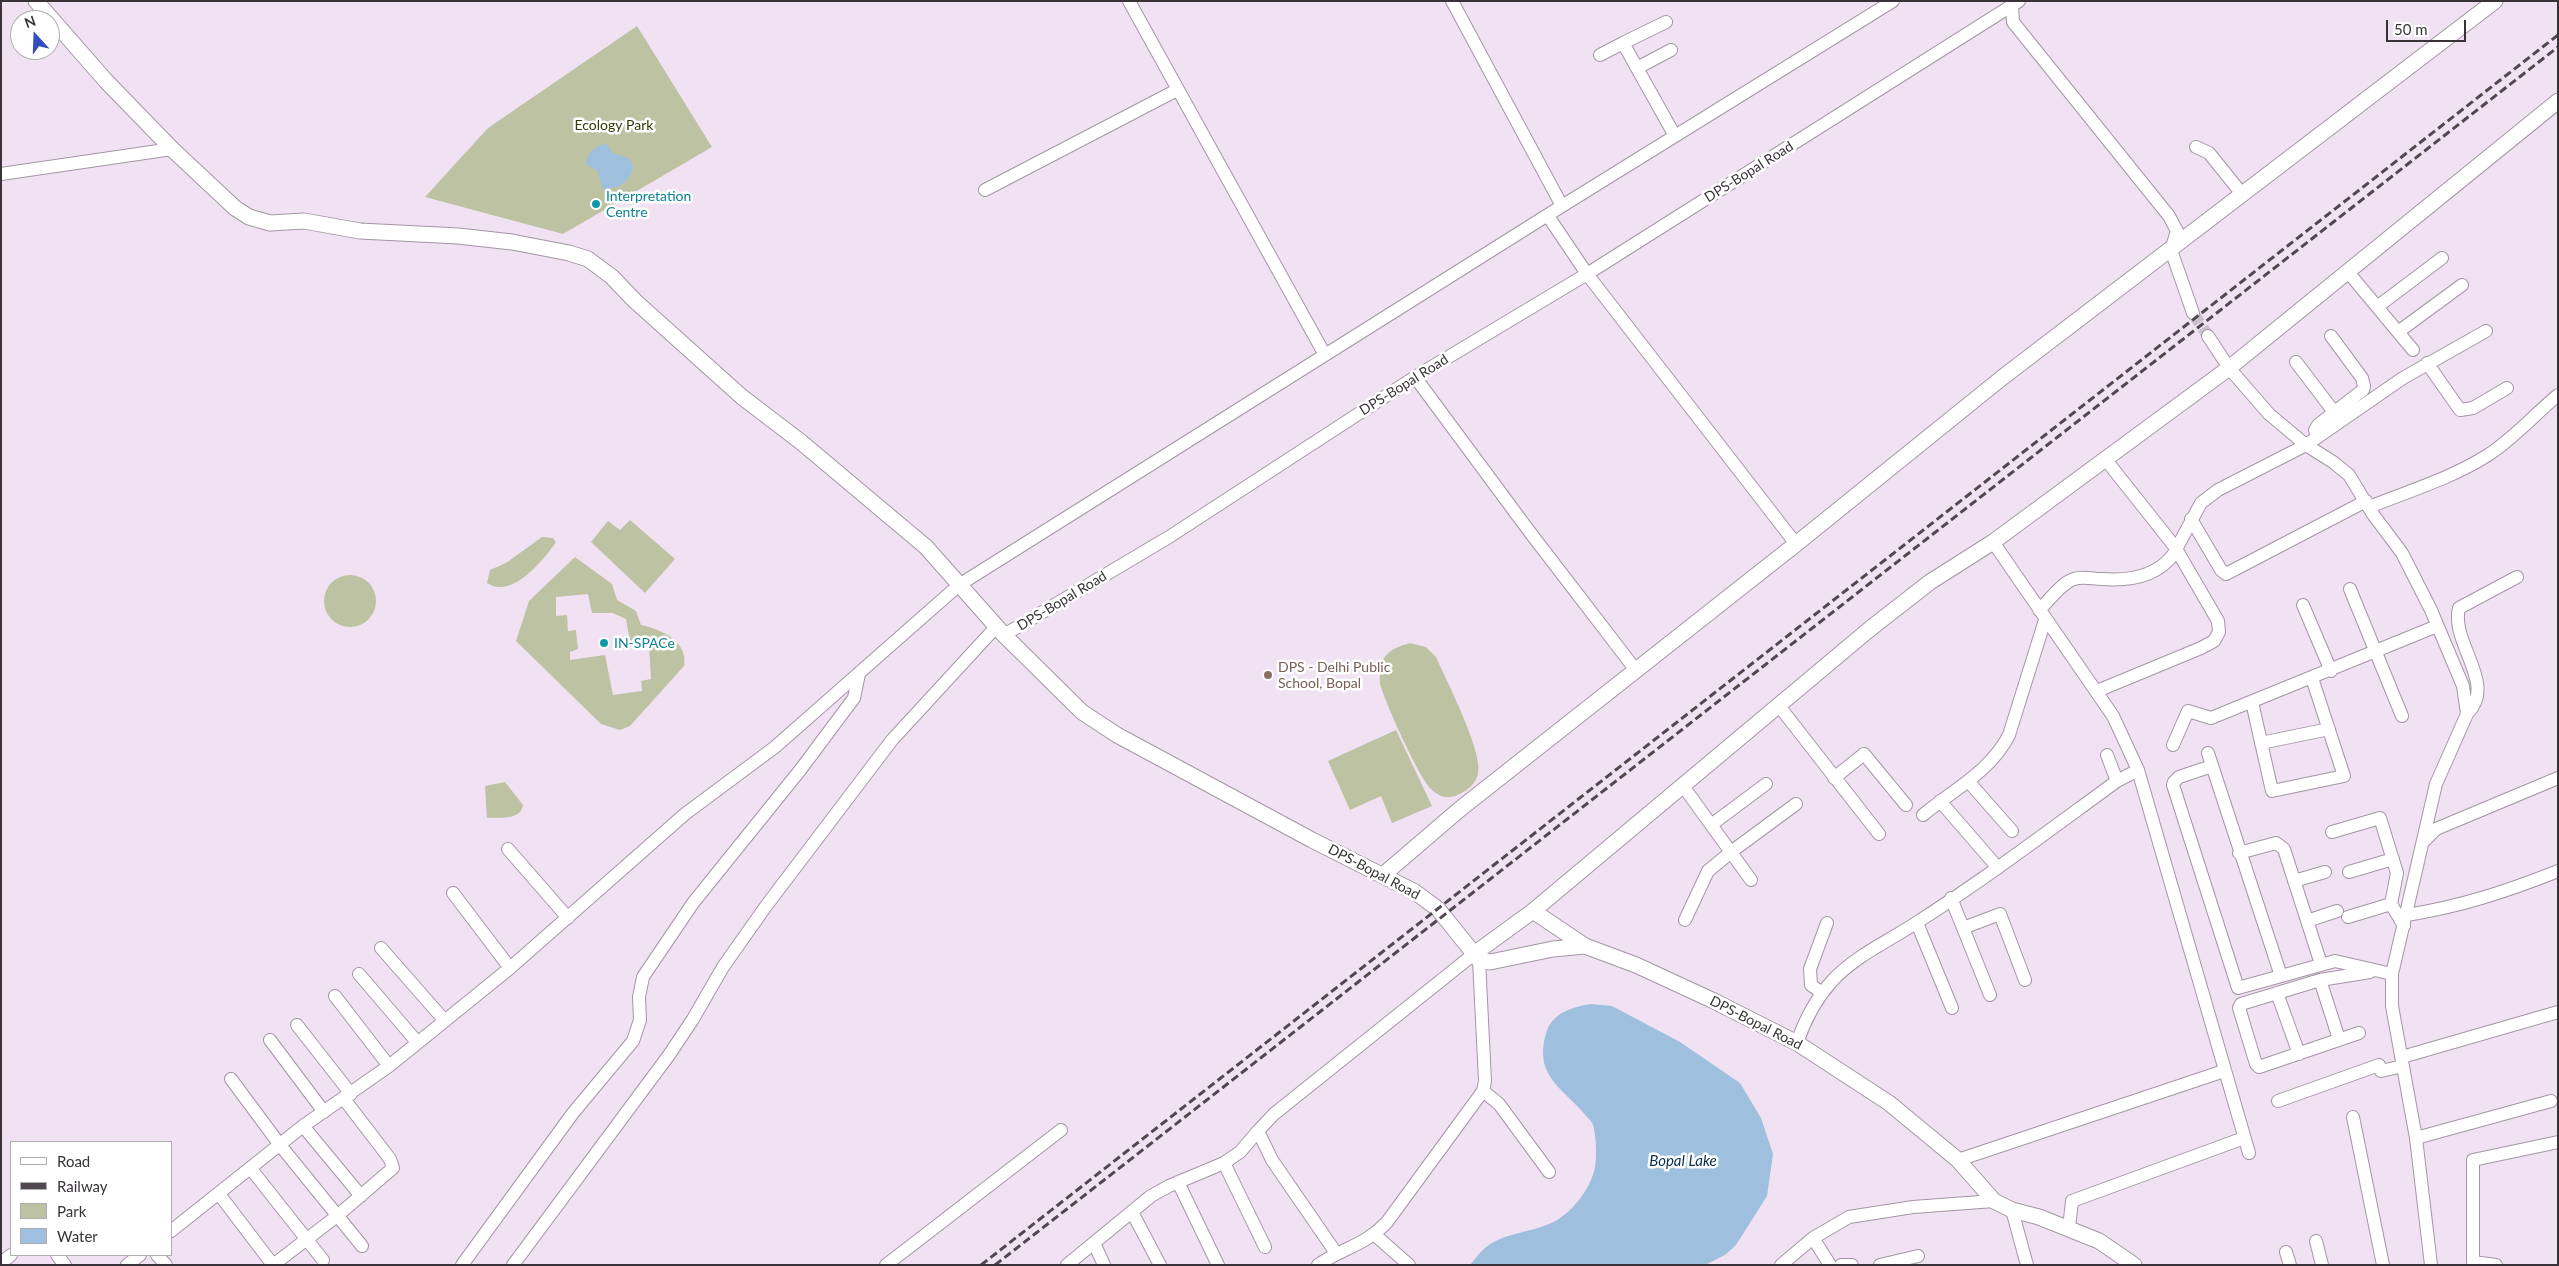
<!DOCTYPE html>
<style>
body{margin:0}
#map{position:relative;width:2559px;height:1266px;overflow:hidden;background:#f0e2f2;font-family:Lato,sans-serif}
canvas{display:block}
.frame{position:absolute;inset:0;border:2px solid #393339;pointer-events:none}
.legend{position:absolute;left:10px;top:1141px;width:162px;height:115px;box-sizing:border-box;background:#fff;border:1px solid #b0adb0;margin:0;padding:6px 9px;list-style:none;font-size:15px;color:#393339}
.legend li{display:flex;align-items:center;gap:10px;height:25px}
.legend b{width:25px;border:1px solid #b0adb0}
.north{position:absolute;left:10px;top:10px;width:50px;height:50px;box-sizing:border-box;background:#fff;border:1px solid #b0adb0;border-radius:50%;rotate:340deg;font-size:14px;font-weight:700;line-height:20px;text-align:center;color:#393339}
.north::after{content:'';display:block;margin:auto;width:18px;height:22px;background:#354ebf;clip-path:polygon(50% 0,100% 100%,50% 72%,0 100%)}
.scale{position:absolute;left:2386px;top:20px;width:80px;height:22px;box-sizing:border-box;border:2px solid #393339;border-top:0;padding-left:6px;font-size:15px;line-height:18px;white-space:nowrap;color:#393339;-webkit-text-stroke:4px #fff;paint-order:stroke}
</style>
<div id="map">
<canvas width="2559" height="1266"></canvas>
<div class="frame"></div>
<ul class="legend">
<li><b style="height:6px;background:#fff"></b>Road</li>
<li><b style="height:6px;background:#4f484f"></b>Railway</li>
<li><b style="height:14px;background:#bdc2a3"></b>Park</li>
<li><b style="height:14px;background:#9fbfdf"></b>Water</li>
</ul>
<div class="north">N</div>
<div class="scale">50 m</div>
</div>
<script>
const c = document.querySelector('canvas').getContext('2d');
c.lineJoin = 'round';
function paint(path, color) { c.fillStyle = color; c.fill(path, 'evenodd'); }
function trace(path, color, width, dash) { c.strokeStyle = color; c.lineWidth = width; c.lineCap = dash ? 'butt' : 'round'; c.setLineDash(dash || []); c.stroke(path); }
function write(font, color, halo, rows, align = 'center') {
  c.font = font + ' Lato,sans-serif'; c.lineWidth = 5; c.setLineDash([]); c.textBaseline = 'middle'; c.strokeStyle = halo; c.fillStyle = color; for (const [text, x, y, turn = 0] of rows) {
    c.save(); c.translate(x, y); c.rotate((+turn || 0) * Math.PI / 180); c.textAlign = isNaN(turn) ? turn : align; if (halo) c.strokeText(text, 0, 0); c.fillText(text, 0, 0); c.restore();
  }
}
paint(new Path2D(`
 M637,26L712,147L563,234L425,197L488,128Z
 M630,520L675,559L645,593L591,542L608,521L620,530Z
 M542,537L553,538L556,542C544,560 511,600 487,583L490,570L506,563Z
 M575,557L612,584L617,600L636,611L641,625C661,629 689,642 684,666L630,726L620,730L601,724L516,641L529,601ZM588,594L592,613H613L626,619L631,647L649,646L651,679L641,681L642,691L613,695L605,655L570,660V652L578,649L576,630L568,631L567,615L556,616V597Z
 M324 601a26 26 0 1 1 52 0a26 26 0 1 1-52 0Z
 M1410,643L1426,647L1436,657C1446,680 1484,753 1478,774C1475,786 1465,792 1455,796C1446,799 1438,796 1431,789C1419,778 1385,702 1380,684C1379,677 1381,664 1384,658C1390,649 1400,646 1410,643Z
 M1396,730L1432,806L1392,823L1381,796L1350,810L1328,761Z
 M505,782L523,805C520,821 500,817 487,818L485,786Z`), '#bdc2a3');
paint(new Path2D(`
 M602,144L608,145L611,152L629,159L633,165C631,181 619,189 603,189L597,170L587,165L586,161L592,150Z
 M1591,1004L1612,1006L1680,1042L1740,1083L1761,1118L1773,1154L1767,1196L1736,1245L1725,1255L1705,1265H1470C1475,1259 1480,1252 1485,1248C1503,1233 1528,1233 1549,1224C1570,1216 1591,1189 1595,1167C1597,1156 1596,1135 1593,1125C1591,1120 1584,1114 1581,1110C1556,1084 1535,1072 1546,1033C1552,1013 1572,1007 1591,1004Z`), '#9fbfdf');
trace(new Path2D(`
 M2193,313L2208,336`), '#cbbfcd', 12, [12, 6]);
const minor = new Path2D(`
 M1129,1L1325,355
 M1452,1L1562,206L1893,1
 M2012,6L2013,22L2169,216L2177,231L2171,250L2193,313
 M1666,22L1623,43L1675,136
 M1600,55L1623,43
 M1637,68L1671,50
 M2196,147L2209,153L2242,194
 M1,174L172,149
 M985,190L1177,90
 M1548,216L1587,274L1796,544
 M2348,272L2413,350
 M2377,307L2442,258
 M2398,332L2462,285
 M2296,362L2334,412
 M2427,363L2460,410L2473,408L2507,388
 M1415,377L1529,531L1635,669
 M2317,437L2315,430L2318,425L2363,390L2364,386L2362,378L2331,336
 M2369,507C2409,491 2452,478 2488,455C2514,438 2534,415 2558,395
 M2191,519L2221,570L2226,574L2366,501
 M2350,589L2402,716
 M2303,605L2331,671
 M2039,610C2049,601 2061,583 2074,579C2083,576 2093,579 2102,579C2128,581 2156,577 2173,555L2201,503L2218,490L2306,445L2269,414L2229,368L2208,336
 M1004,635L1169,537L1415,377L1587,274L2019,1
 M2097,691L2201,648L2214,641L2219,632L2218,621L2175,547L2106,460
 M2252,702L2272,791L2344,776L2312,678
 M1779,706L1879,834
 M2467,714C2498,684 2450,643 2459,608L2517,577
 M2261,743L2329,729
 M2173,745L2188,711L2211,718L2437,626
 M2208,753L2281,976
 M2107,755L2117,781
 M2212,766L2179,777L2174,782L2173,785L2238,988L2335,961L2392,974
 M2138,770L2249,1153
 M1834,778L1864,754L1906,805
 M1968,781L2012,831
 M1683,786L1751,880
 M1940,801L1998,868
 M1923,815C1953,790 1991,771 2009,735L2045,620
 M1711,825L1766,784
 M2332,832L2380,818L2397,873L2391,904L2404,926
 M2423,842L2436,829L2558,778
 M508,849L568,918
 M2239,853L2276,843L2284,849L2321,964
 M2349,872L2393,859
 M2294,881L2325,872
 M453,893L510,968
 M1951,898L1990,995
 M2407,915C2462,906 2505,892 2558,871
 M2348,917L2391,904
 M1685,920L1708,871L1731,852L1796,804
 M2307,921L2337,911
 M1917,923L1952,1008
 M1963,928L2000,914L2025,980
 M381,948L445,1021
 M359,974L417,1042
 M2320,980L2339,1039
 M1822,993L1811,985L1810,969L1827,923
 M2277,993L2299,1054
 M335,996L389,1066
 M297,1025L351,1094
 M2359,1033L2259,1067L2256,1064L2239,1008L2241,1004L2320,980L2370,972
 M270,1040L324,1112
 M1797,1043C1805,1019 1815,1000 1832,981C1855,956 1887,942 1916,923C1985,879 2051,829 2117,781L2138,770L2113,716L1993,542
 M2402,1057L2558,1012
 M231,1079L280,1145L362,1246
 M1483,1091L1499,1104L1549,1172
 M2278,1101L2379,1065L2381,1071L2403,1066
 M2353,1117L2383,1265
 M303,1126L361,1196
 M2416,1138L2551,1101
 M1958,1160L2224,1071
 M1224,1163L1265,1247
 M251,1169L323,1260
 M1178,1182L1218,1265
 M219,1194L273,1265
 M2012,1210L2027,1265
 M1132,1212L1160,1265
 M2069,1228L2072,1201L2244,1138
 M171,1231L303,1126L389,1066L510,968L685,814L775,747L959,585L1562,206
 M1375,1235L1409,1265
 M1813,1238L1830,1265
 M2316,1241L2322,1265
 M1094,1243L1104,1265
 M2286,1252L2290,1265
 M1336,1253L1272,1160L1258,1131L1274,1114L1474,954
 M57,1255L65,1265
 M157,1255L166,1265
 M1,1263L11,1255
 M127,1265L140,1255
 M273,1265L337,1216L393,1168L390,1159L344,1099
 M462,1265L573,1113L633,1041L640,1020L639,997L643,977L693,903L801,769L854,698L859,674
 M513,1265L669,1055L693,1019L723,967L766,906L892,740L996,627
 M886,1265L1061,1130
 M1067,1265L1151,1196L1169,1186L1224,1163L1240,1152L1258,1131
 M1318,1265C1342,1248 1366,1245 1387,1222L1483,1091L1485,1081L1479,960
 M1781,1265L1813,1238L1849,1217L1913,1207L1994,1201
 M1841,1265H1852
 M1880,1265L1918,1256
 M2431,1265L2416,1138L2392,1006V974L2436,784L2467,714L2463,686L2431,610L2402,553L2372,513L2349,475L2333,462L2306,445L2403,378L2486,331
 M2496,1265L2473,1262V1160L2558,1142`);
const tertiary = new Path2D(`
 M36,1L106,81L172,149L235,208L249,217L270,223L304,221L360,231L458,236L512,242L569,253L588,259L612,277L635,301L742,397L801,442L926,547L1004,635L1082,712L1117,735L1312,840L1415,892L1438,909L1479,960L1490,962L1553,949L1585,946L1636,965L1714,1001L1797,1043L1889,1103L1958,1160L1994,1201L2012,1210L2039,1217L2099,1241L2134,1265
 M1383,875L1460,809L1796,544L2003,377L2495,1
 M1533,911L1585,946
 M1474,954L1533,911L1871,628L1930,582L1993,542L2229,368L2558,101`);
trace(minor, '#a396a4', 14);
trace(tertiary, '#a396a4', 17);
trace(minor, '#fff', 12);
trace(tertiary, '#fff', 15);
trace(new Path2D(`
 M981,1265L2558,35
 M995,1265L2558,47`), '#4f484f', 3, [8, 4]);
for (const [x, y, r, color] of [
 [596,204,5,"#0f9aa8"],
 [604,643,5,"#0f9aa8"],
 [1268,675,5,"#8d6e63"]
]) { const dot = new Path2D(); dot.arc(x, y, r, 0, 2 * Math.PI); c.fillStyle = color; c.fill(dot); trace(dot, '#fff', 2); }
write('14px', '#353905', '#fff', [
 ["Ecology Park",614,125]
]);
write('14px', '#393339', '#fff', [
 ["DPS-Bopal Road",1749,172,-32],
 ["DPS-Bopal Road",1404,385,-32],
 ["DPS-Bopal Road",1062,601,-31],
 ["DPS-Bopal Road",1374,872,28],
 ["DPS-Bopal Road",1756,1023,27]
]);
write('14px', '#0d838f', '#fff', [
 ["Interpretation",606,196],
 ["Centre",606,212],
 ["IN-SPACe",614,643]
], 'left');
write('14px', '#785e54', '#fff', [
 ["DPS - Delhi Public",1278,667],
 ["School, Bopal",1278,683]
], 'left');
write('italic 15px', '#0a2f4e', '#fff', [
 ["Bopal Lake",1683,1161]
]);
</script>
